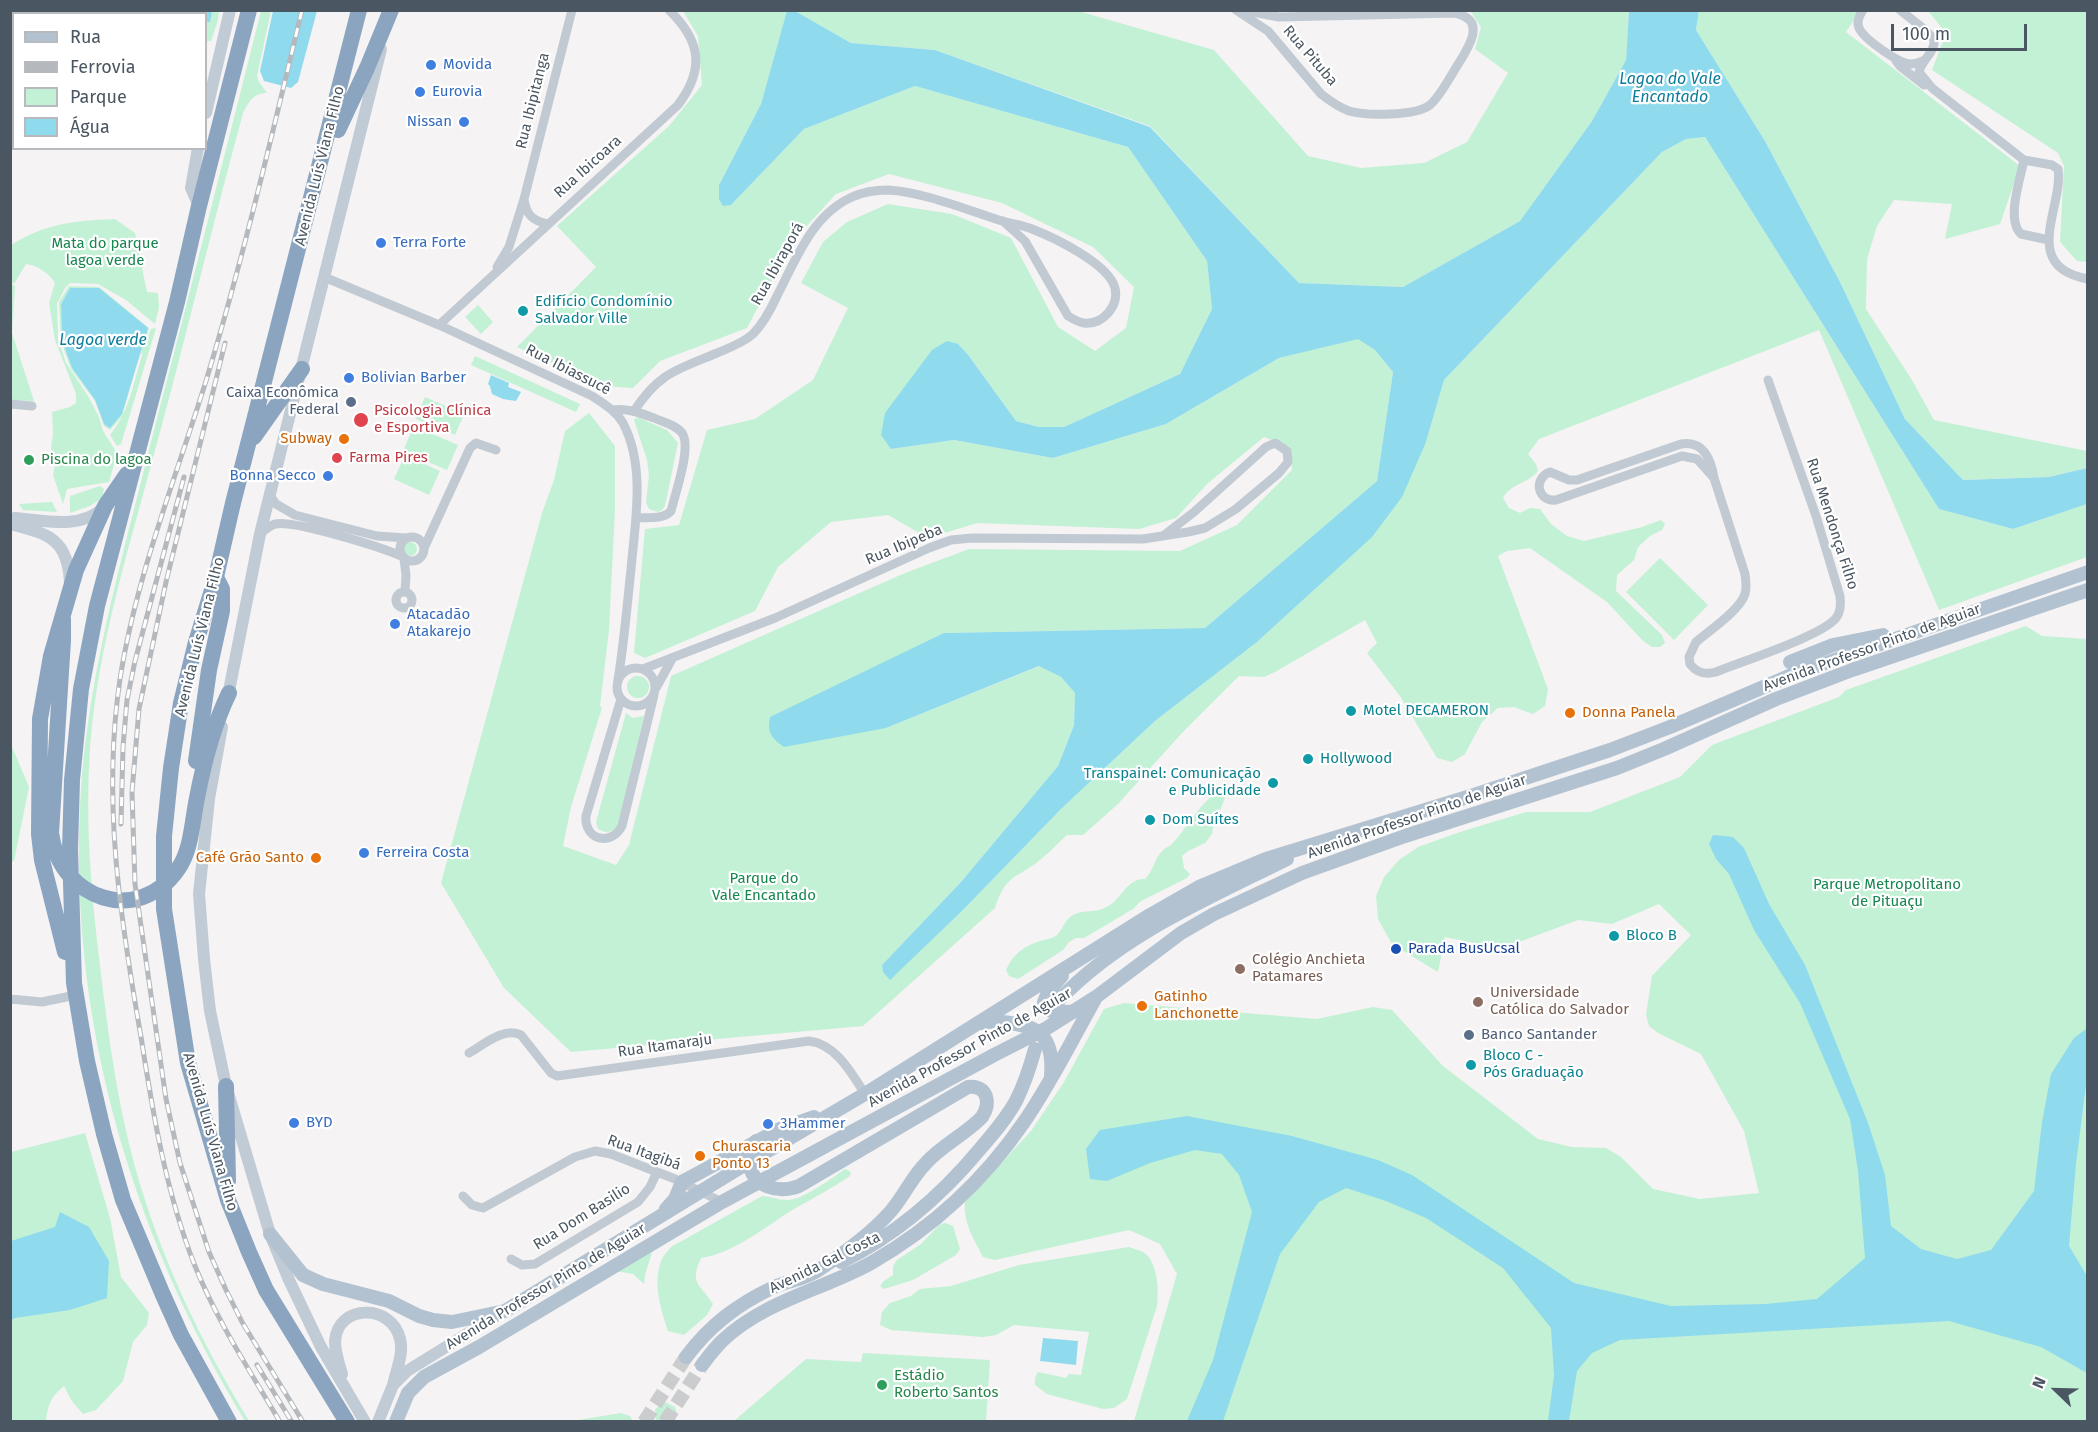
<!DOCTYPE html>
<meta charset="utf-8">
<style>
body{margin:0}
#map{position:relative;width:2098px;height:1432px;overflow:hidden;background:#f5f3f3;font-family:"Fira Sans",sans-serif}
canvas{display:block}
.frame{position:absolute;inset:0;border:12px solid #4a5661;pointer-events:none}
.legend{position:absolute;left:12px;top:12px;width:195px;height:138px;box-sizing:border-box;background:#fff;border:2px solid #b7bbc0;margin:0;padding:8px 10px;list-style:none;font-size:18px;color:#4a5661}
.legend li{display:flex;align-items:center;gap:12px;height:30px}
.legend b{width:30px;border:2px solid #b7bbc0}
.north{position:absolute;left:2026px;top:1360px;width:60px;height:60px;-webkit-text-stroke:4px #fff;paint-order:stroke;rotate:293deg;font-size:16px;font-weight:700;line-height:24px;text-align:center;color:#4a5661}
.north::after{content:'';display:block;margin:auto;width:21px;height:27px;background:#4a5661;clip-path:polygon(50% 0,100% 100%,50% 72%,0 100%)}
.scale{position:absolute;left:1891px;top:24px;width:136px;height:27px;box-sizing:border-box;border:3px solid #4a5661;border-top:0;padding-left:8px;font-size:18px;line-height:21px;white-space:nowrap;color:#4a5661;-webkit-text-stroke:4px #fff;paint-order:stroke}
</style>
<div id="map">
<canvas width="2098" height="1432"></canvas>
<div class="frame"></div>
<ul class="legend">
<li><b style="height:8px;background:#b3c2d1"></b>Rua</li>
<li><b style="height:8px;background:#b5b8bd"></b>Ferrovia</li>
<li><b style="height:16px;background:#c3f1d5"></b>Parque</li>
<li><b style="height:16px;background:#90daee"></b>Água</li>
</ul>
<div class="north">N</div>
<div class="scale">100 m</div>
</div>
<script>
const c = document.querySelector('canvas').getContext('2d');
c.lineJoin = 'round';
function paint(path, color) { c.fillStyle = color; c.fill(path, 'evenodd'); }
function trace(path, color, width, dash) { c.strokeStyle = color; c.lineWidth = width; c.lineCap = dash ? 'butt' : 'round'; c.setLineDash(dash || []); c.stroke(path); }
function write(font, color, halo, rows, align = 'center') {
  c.font = font + ' "Fira Sans",sans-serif'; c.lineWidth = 4.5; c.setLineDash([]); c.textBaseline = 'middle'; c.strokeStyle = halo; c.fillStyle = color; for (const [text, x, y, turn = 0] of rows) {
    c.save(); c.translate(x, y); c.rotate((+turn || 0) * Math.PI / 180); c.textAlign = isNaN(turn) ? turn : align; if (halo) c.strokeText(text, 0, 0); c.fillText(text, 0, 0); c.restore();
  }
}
paint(new Path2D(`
 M162,11H219L218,20L211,41H206V14L165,13Z
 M261,11H271L257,76L259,82L267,93C253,93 249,102 243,113C213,223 187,333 157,443C131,542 97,646 90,749C85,821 91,894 100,966C108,1033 117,1102 135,1167C160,1257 201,1342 249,1421H245C132,1233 70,1026 80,806C86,681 122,559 152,438C189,296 225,153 261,11Z
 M683,11H788L761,104L719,185L731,205L804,129L915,86L1128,147L1207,261L1212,309L1180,374L1064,427H1039L1016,421L969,356L891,449L954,440L1053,458L1166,424L1279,358L1358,338L1375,350L1393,372L1377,481L1205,628L944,633L886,728L1040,666L1061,677L1075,693L1074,725L1058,766L961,882L882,965L890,979L963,910L1061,809L1155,721L1257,642L1315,589L1426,442L1444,380L1662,152L1686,139L1705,137L1939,509L2013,529L2087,504V557L1939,610L1819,330L1539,439L1528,454L1536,464L1538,471C1528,484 1511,483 1503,498L1509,508L1520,513L1530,508L1540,509L1551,524L1567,536L1584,541L1642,527L1661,520L1665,524L1662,530L1650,536L1638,547L1634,560L1617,575L1616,591L1662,635L1665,643L1660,647H1652L1642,640L1607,602L1530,548L1507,551L1498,556L1548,689L1545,706L1533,714L1514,707L1498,708L1482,722L1465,754L1452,762L1437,758L1400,696L1367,653L1377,643L1365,620L1275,672L1264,677L1239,676L1181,734L1118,804L1083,835H1067C1057,844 1046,856 1035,864C1012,879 1004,879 995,908L863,1026L571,1052L504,988L441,883L542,513L554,480L565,431L589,413L615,446V509L609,630L600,706L602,708L571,807L563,846L616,865L629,845L671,676L905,573L969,549L1180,551L1237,525L1292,470L1290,447L1264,437L1208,483L1176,518L1139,529L977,523L928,538L888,515L831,522L778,567L755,611L645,658L634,653L645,529L679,525L707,430L755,419L813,380L848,308L801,283L823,242L847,222L888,204L952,214L1011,238L1058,327L1095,351L1126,328L1134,287L1093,247L1002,203L889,174L836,194L793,241L747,328L660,361L633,388L604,386L517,347L596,267L557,226L669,126L702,85L698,36Z
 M795,11H1078L1214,50L1308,156L1361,168L1424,163L1467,142L1508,73L1475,49L1481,27L1471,12L1468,11H1629L1626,60L1592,121L1520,221L1403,287L1299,283L1150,126L935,50L851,43Z
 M1699,11H1860L1846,32L2020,166L2000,224L1945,239L1952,204L1894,200L1877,226L1867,259L1866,309L1912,380L1934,420L2087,451V468L2049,477L1963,480L1905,419L1840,282L1765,141L1696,30Z
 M1928,11H2087V262L2077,261L2060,242L2064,166L2058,153L1932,70L1946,33Z
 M115,219L135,233L147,292L158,293L159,307L155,324L126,300L98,284L70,283L65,288L57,304L58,339L66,363L88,396L99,417L103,431L117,453L109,482L67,489L63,504L53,475L56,460L51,449L53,434L52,412L70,407L76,403V394L55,340L49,303L55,283C50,274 37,265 26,264L14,284L11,282V245C47,223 73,221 115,219Z
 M10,284L15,286L12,333L34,401L11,400Z
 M69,286L99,287L149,328L144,349L151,329L156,328L121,444L117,446L110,435C131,408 133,383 143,352L139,356L122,416L110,430L104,426L95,401L71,369L61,341L59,302ZM70,288L142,351L104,424L95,400L72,368L62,341L61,304Z
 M478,305L493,322L481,334L465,317Z
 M475,356L580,404L576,412L471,365Z
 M425,397L464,414L455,435L416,419Z
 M637,417L667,430L678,443L665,506L662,510L658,512L649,509L646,503L649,475L647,460L634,420Z
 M414,426L458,445L447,470L403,451Z
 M405,455L440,471L429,495L394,479Z
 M100,486L104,489L102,498L90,506L70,513V496Z
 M52,502L57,512L23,510L19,504Z
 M403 549a7 7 0 1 1 14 0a7 7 0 1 1-14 0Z
 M1660,558L1708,605L1674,640L1626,592Z
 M2026,626L2042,636L2087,639V1421H1134L1177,1274L1160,1244L1129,1230L995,1260L983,1257C974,1239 963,1223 965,1202L1031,1131L1064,1082L1104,1009L1124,1003L1317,1019L1373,1007L1392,1010L1443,1066L1538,1139L1572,1147L1606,1148L1621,1157L1653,1189L1700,1199L1759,1193L1744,1131L1701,1054L1658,1033L1649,1026L1646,1015L1652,976L1691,935L1659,904L1612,924L1578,920L1519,942L1497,948L1445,937L1438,972L1392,944L1378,919L1376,896L1384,877L1399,860L1418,847L1460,832L1526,812H1590L1680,777L1712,745L1839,697L1846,690Z
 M627 687a11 11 0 1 1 22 0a11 11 0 1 1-22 0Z
 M626,713L633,718L644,716L619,825C612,833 607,834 598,829L596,822Z
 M10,742L29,787L14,861L11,862Z
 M1224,790L1227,793L1219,813L1214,819L1212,834L1205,843L1188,851L1182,856L1184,868L1190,874L1187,878L1141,901L1133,909L1084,938H1076L1069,942L1063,950L1018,979L1009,976L1006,970C1013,954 1023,947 1040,941C1046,939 1052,939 1057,935C1064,928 1065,918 1075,914C1088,909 1097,914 1110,905C1122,897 1128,878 1145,879C1154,870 1154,859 1163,850C1165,848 1168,847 1171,845C1186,831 1204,794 1224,790Z
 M85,1133L110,1218L121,1277L149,1313L147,1325L133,1342L123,1381L96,1410L83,1414L71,1400L64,1386C51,1397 48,1404 46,1421L11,1422V1152Z
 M845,1169L851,1172L850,1176C832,1188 813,1198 794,1209C766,1226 735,1253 701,1258C689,1285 700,1283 713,1304L707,1315L684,1335L668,1331C661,1310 652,1281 662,1259C664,1255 668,1251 671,1247L762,1196C770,1196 778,1200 786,1200C802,1201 832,1178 845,1169Z
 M945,1223L953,1226L960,1249L956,1255L913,1280L884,1289L880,1286L884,1281L893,1275V1266L897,1260L921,1244L939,1225Z
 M1129,1247C1133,1249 1139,1250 1143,1252C1158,1261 1159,1291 1157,1306L1127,1399L1114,1408L1103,1409L1047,1394L1035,1385V1378L1038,1372L1066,1378L1069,1374L1081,1375L1089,1332L1014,1325L996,1335L983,1337L891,1330L880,1325L882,1312L890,1303L911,1296L920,1289L951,1286L1019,1265Z
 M653,1249L645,1275L644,1284L633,1274L616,1271Z
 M863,1353L990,1360L986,1421H734L806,1359L861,1362Z
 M665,1402L675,1407L677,1414L675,1421H656L655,1409Z
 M621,1413L630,1416L633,1421H572Z`), '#c3f1d5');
paint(new Path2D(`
 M167,11H212L210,22H206V14L169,13Z
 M273,11H317L298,82L291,88L264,81L260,71Z
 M787,11H795L851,43L935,50L1150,127L1299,283L1403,287L1520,221L1592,121L1626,60L1629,11H1699L1696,30L1765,141L1840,282L1905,419L1963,480L2049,477L2087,468V504L2013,529L1939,509L1705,137L1686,139L1662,152L1444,380L1426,442L1402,497L1372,537L1257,642L1155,721L1061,809L963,910L890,980L883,972L882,965L961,882L1058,766L1074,725L1075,693L1061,677L1039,666L886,728L784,747C771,738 767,732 770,717L944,633L1205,628L1377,481L1393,372L1375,350L1358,339L1279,358L1166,424L1053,458L954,440L891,449L881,435L885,413L932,350L947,341L958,344L969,356L1016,421L1039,427H1064L1180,374L1212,309L1207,261L1128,147L915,86L804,129L731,205L723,206L719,199V185L761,104Z
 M70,288H99L148,328L122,414L110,428L104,424L95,400L72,368L62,341L61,304Z
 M491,375L509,383L508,387L521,392L516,401L503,399L492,394L490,386L488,384Z
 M1713,835L1733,837L1744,848L1769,904L1805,965L1868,1123L1885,1175L1891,1226L1921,1249L1957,1259L1991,1250L2034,1191L2042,1122L2051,1074L2074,1038L2086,1029L2087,1031V1077L2076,1164L2069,1246L2087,1276V1373L2041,1347L1949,1321L1620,1340L1592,1353L1577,1371L1569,1421H1548L1554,1375L1551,1328L1503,1268L1426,1218L1386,1201L1346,1188L1319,1202L1280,1254L1223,1421H1187L1213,1360L1252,1212L1239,1175L1222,1154L1195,1150L1150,1163L1107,1181L1090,1179L1086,1149L1100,1130L1187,1116L1292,1136L1378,1160L1412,1175L1574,1283L1671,1306L1765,1304L1817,1299L1865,1258L1858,1171L1850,1119L1800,1003L1754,930L1729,874L1716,859L1709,844Z
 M60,1212L89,1227L109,1261L107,1298L70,1310L15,1318L11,1320V1241L55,1227Z
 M1043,1338L1078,1341L1076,1365L1040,1361Z`), '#90daee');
trace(new Path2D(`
 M644,1422L686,1357
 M665,1422L702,1365`), '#caccce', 14, [14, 7]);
trace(new Path2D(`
 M1236,10L1268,31L1321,94C1330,101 1338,107 1349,111C1366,116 1416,116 1430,105C1440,96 1447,82 1454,71C1465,52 1491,20 1454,13L1279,17L1242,10
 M1863,10C1859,16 1856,22 1859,28C1864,39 1899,64 1911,64C1916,64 1920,62 1925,60
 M1900,10L1924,29L1934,39C1936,52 1922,59 1919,72L1932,88L2024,160L2052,165L2058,169C2064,206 2019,267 2088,279
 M1896,61L1901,67L1924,85
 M10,65L14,67
 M10,127H14
 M2024,160C2020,180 2006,220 2021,234L2049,240
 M524,199C526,215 533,221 548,224
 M497,267L509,247L524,199L572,10
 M324,277L439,325L592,396C604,404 616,411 623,423C646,467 635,522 631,569C627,606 624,643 618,680
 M439,325L678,105C705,69 701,41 669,10
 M10,404L32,406
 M613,410C628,408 640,413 654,418C663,422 676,425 682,433C692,447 675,494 671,511C663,520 647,517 636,518
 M634,411C659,373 676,370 717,353C729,348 743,343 753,334C763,324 771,309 777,296C796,259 812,215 852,197C863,192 876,190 888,190C924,192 967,210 1002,221C1012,224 1022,225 1032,229C1055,238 1109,264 1115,288C1119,306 1103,325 1084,323C1078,322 1073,319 1068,316L1025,241L1003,221
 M1714,478L1697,459L1682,456L1556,500C1537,502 1533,478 1550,472L1569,480H1577L1681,444C1703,440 1711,459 1714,478L1745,574C1746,581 1747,588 1745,594C1740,610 1709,631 1696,642L1689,657L1690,664C1697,673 1705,675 1716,672C1740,662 1822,636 1836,618C1841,612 1841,604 1840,596L1816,516L1768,380
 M269,494L276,504L295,515L377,536L406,538
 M260,534C265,530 269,526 275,524C294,520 381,547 401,556
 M400 549a12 12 0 1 1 24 0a12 12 0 1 1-24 0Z
 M424,548L470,448L476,443L496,450
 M404,559L406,575L405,592
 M396 600a8 8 0 1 1 16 0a8 8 0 1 1-16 0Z
 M617 687a19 19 0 1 1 38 0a19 19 0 1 1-38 0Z
 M643,669L775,618L929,548L951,540L972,538L1143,539L1188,532L1205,528L1236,509L1279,473L1288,462L1287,451L1275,443L1266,447L1194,512L1163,536
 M656,688L672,659
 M621,699L586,816C584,840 611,847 622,826L654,695
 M10,999L42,1002L76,995
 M469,1053C483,1045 505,1026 521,1035L551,1073L557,1076L809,1041C836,1044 852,1074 865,1094
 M463,1196L472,1205L483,1208L575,1157L595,1151L611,1154L675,1179L722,1202
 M511,1259L522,1265L535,1264L638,1202L650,1187L657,1172`), '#c1cad2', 9);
trace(new Path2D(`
 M206,113L230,10
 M198,148L191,188L199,206
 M15,518C43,520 79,530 102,509
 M10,524C48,534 68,538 70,583
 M227,701L260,534L381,49
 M222,727L209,799L199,894L204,959L210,1011L226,1086L270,1234L289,1280L321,1347L365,1422
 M342,1374C339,1363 335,1353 335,1341C338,1303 392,1304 400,1339C404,1353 396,1371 393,1385
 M378,1422L393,1385L407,1371L501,1313`), '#c1cbd6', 12);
trace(new Path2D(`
 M1790,662L1833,645L1883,635
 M1062,976L1048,992L1044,1002L1051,1011L1072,1012
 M1059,1000C1121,935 1207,899 1287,859
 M981,1023C998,1020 1034,1023 1044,1038C1052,1049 1052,1063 1051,1076
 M666,1209L675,1199L682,1182L782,1128L814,1117
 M270,1234L303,1275L323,1284L389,1301L419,1316L433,1320L452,1322L505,1311L749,1162L865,1094L1150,915L1199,887L1266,859L1474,795L1610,750L1670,727L1794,674L2088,572
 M841,1262C896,1235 941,1196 980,1149C993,1134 1006,1119 1016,1101C1024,1085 1030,1067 1035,1049
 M686,1357C710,1325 738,1304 774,1287C788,1281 805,1279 817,1271C843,1254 871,1234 891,1211C904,1196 912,1177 926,1163C942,1145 966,1134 982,1117C991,1103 988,1085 968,1087L799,1186C778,1194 752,1187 749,1162L756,1141
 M702,1365C708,1357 715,1348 722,1341C764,1301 822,1290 871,1263C932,1228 985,1179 1024,1122C1051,1083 1072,1040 1095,999
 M396,1422L408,1393L424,1377L479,1347L722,1202L994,1055L1047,1028L1096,997L1181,933L1214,914L1302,873L1405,836L1617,768L1664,749L1776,699L1852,670L2088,590`), '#b3c2d1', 14);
trace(new Path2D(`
 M338,130L367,68L391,10
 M254,437L302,369
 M63,619V640L51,833C60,900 139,926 178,869C192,849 192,821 197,798C204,761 213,726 229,693
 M196,761L209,670L222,611V589L216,577
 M65,952L42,860L39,834L40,719L51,656L76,570L105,506L127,474
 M226,1086L228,1181
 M229,1422L181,1335L163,1295L123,1200L104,1134L87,1061L74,983L70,849L72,780L81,689L97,606L177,302L199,206L249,10
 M347,1422L266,1290L249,1252L228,1200L188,1063L164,909V836L171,768L181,703L196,642L216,577L233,503L359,10`), '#8ba5c1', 16);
const rail = new Path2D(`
 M225,343L166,582L139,709L132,792L135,884L166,1099L180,1163L209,1252L226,1290L242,1322L303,1422
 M121,824L123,747L127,700L135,661L184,477
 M257,1365L292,1422
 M280,1422C250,1371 217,1321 195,1266C166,1193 153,1114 141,1037C120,917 102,800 120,679C136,577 175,480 206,381C243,259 272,135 302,10`);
trace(rail, '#b5b8bd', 5);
trace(rail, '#fff', 3, [9]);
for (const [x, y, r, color] of [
 [431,65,6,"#3f7fe0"],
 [420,92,6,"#3f7fe0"],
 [464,122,6,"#3f7fe0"],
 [381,243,6,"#3f7fe0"],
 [523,311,6,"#0f9aa8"],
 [349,378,6,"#3f7fe0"],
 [351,402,6,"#5c6f8a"],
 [361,420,8,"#e0444e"],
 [344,439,6,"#e8710a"],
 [337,458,6,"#e0444e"],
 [29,460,6,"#2e9e5b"],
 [328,476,6,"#3f7fe0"],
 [395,624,6,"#3f7fe0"],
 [1351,711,6,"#0f9aa8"],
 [1570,713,6,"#e8710a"],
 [1308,759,6,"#0f9aa8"],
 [1273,783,6,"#0f9aa8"],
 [1150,820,6,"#0f9aa8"],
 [364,853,6,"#3f7fe0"],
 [316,858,6,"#e8710a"],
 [1614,936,6,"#0f9aa8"],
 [1396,949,6,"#1a4fb4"],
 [1240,969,6,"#8d6e63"],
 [1478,1002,6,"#8d6e63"],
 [1142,1006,6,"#e8710a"],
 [1469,1035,6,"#5c6f8a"],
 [1471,1065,6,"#0f9aa8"],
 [294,1123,6,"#3f7fe0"],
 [768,1124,6,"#3f7fe0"],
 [700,1156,6,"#e8710a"],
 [882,1385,6,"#2e9e5b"]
]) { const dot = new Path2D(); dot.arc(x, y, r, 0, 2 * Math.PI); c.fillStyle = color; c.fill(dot); trace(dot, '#fff', 2); }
write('15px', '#4a5661', '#fff', [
 ["Rua Pituba",1310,56,49],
 ["Rua Ibipitanga",533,101,-76],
 ["Avenida Luís Viana Filho",320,166,-76],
 ["Rua Ibicoara",588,167,-42],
 ["Rua Ibiraporá",778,264,-61],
 ["Rua Ibiassucê",568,370,27],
 ["Rua Mendonça Filho",1832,524,72],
 ["Rua Ibipeba",904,545,-23],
 ["Avenida Luís Viana Filho",200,637,-76],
 ["Avenida Professor Pinto de Aguiar",1872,648,-20],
 ["Avenida Professor Pinto de Aguiar",1417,817,-19],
 ["Rua Itamaraju",665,1046,-8],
 ["Avenida Professor Pinto de Aguiar",970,1048,-29],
 ["Avenida Luís Viana Filho",210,1132,74],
 ["Rua Itagibá",644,1153,20],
 ["Rua Dom Basilio",582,1217,-32],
 ["Avenida Gal Costa",825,1263,-26],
 ["Avenida Professor Pinto de Aguiar",546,1287,-31]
]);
write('15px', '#366cbe', '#fff', [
 ["Movida",443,65],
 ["Eurovia",432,92],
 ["Nissan",452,122,"right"],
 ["Terra Forte",393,243],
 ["Bolivian Barber",361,378],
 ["Bonna Secco",316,476,"right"],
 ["Atacadão",407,615],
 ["Atakarejo",407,632],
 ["Ferreira Costa",376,853],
 ["BYD",306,1123],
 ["3Hammer",780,1124]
], 'left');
write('15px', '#17864f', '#fff', [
 ["Mata do parque",105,244],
 ["lagoa verde",105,261],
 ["Parque do",764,879],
 ["Vale Encantado",764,896],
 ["Parque Metropolitano",1887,885],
 ["de Pituaçu",1887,902]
]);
write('15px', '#0d838f', '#fff', [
 ["Edifício Condomínio",535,302],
 ["Salvador Ville",535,319],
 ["Motel DECAMERON",1363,711],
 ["Hollywood",1320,759],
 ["Transpainel: Comunicação",1261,774,"right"],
 ["e Publicidade",1261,791,"right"],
 ["Dom Suítes",1162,820],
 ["Bloco B",1626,936],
 ["Bloco C -",1483,1056],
 ["Pós Graduação",1483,1073]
], 'left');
write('15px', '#4e5e75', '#fff', [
 ["Caixa Econômica",339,393],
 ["Federal",339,410],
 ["Banco Santander",1481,1035,"left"]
], 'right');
write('15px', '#be3a42', '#fff', [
 ["Psicologia Clínica",374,411],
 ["e Esportiva",374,428],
 ["Farma Pires",349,458]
], 'left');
write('15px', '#c56008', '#fff', [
 ["Subway",332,439,"right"],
 ["Donna Panela",1582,713],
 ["Café Grão Santo",304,858,"right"],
 ["Gatinho",1154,997],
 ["Lanchonette",1154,1014],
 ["Churascaria",712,1147],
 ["Ponto 13",712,1164]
], 'left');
write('15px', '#27864d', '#fff', [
 ["Piscina do lagoa",41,460],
 ["Estádio",894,1376],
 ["Roberto Santos",894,1393]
], 'left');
write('15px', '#164399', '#fff', [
 ["Parada BusUcsal",1408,949]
], 'left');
write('15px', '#785e54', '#fff', [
 ["Colégio Anchieta",1252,960],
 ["Patamares",1252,977],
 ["Universidade",1490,993],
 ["Católica do Salvador",1490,1010]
], 'left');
write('italic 16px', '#0c7c9b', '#fff', [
 ["Lagoa do Vale",1670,80],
 ["Encantado",1670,98],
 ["Lagoa verde",103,341]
]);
</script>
